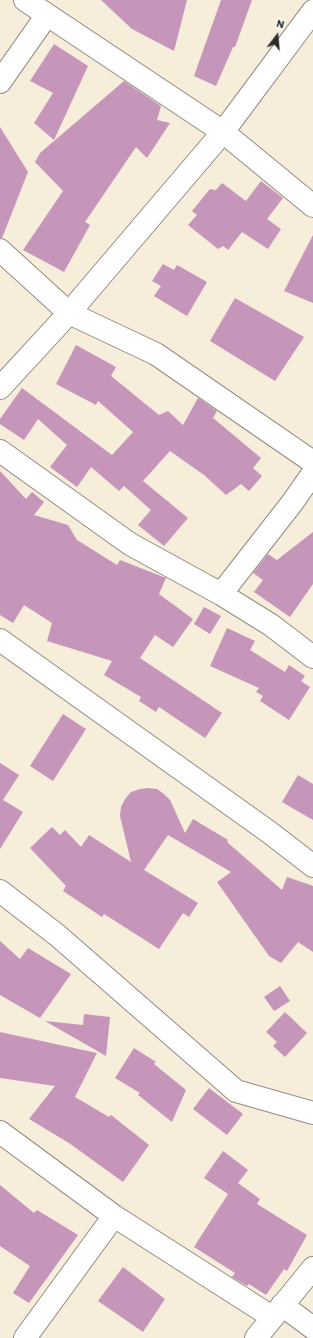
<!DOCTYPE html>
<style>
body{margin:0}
#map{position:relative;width:313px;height:1338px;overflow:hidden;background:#f7eddb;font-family:Itim,sans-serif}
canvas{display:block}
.north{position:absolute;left:257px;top:16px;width:40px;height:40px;-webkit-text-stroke:3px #fdfcf7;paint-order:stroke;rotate:16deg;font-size:11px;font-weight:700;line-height:16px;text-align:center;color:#2b2b2b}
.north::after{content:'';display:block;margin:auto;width:14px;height:18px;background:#2b2b2b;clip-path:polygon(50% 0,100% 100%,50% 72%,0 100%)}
</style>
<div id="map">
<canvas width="313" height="1338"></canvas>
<div class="north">N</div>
</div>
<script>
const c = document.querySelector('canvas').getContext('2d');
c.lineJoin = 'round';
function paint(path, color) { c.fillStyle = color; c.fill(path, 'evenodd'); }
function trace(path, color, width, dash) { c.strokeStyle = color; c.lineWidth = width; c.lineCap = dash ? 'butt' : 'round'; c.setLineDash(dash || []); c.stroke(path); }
paint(new Path2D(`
 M101,0H187L174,51L132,29Z
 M221,0H252L235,47H233L216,86L194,76Z
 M54,44L88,66L54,140L34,123L53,93L30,81Z
 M124,81L161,106L157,120L170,123L147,158L136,147L85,222L90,225L64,272L23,250L63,191L35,162L40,153Z
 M0,127L28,172L2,238H0Z
 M261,181L283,198L267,219L281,229L268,249L242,232L228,250L223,246L218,249L188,225L197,215L192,211L210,189L216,190L222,183L246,201Z
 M313,235V303L284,291Z
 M163,264L174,270L177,265L207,282L187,316L154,296L161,286L152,281Z
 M235,298L304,337L275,381L210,341Z
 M76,345L116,367L111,376L159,415L168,411L183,425L198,398L217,411L213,418L261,458L253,468L262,476L249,491L241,484L226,495L204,475L170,451L143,481L188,518L164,546L138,525L151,510L124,486L119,491L91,467L77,487L50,467L67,445L38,419L24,440L0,424V419L22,388L112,455L133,432L98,401L96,405L56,384Z
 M0,471L26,499L32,492L44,502L34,515L68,525L77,540L117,565L120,560L166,578L159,594L193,619L173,647L155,635L140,658L222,713L205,738L159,707L156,712L139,701L141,697L104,675L112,661L47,641L52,623L24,605L13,623L0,615Z
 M313,532V584L290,617L254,592L263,580L253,573L268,554L277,560Z
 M204,607L221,616L210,634L194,624Z
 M227,628L255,641L250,650L285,672L289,665L305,676L301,681L310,687L289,720L260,701L263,696L256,692L259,688L210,666Z
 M63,714L86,729L53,781L30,766Z
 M0,763L19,775L3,800L23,812L0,849Z
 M298,775L313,784V820L282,802Z
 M148,788L157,789L164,794L170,800L185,833L193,819L228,840L227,842L282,890L287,877L313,886V952L298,942L281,963L269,956L217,882L231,872L168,835L144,870L198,903L189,917L183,913L159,949L104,914L102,917L63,891L66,886L30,848L52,827L60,835L65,830L81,847L89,835L131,862L120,816L121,807L125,799L131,792L140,789Z
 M0,941L20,959L28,948L71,974L40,1018L0,995Z
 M280,986L290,1001L274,1011L264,997Z
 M285,1012L307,1033L285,1057L273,1046L277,1042L266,1032Z
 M84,1014L110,1017L106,1056L45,1021L83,1025Z
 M0,1032L97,1053L75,1097L109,1117L111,1115L149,1145L123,1182L69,1143L29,1119L55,1086L0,1078Z
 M134,1048L156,1062L154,1064L186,1090L172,1122L138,1095L140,1093L115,1078Z
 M209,1088L243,1114L227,1135L193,1109Z
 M223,1151L248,1170L238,1183L260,1199L257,1204L307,1235L287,1271L284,1269L266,1295L249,1284L247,1286L232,1277L235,1273L194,1247L228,1194L204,1178Z
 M0,1185L34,1213L37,1210L78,1235L29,1303L13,1293L30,1266L0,1246Z
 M123,1267L165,1299L143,1332L98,1301Z`), '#c596ba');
const minor = new Path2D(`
 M25,0L223,132L313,206
 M0,82L47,15
 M0,250L69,313L156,354L313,462
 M0,388L69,313L223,132L313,11
 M0,451L130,544L221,594L292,503L313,473
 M221,594L271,625L313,657
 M0,640L269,832L313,866
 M0,891L57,935L236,1091L313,1113
 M0,1132L114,1216L272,1317
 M282,1305L313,1328
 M25,1338L114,1216
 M256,1338L313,1268`);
trace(minor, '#918c83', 24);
trace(minor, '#fff', 22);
</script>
